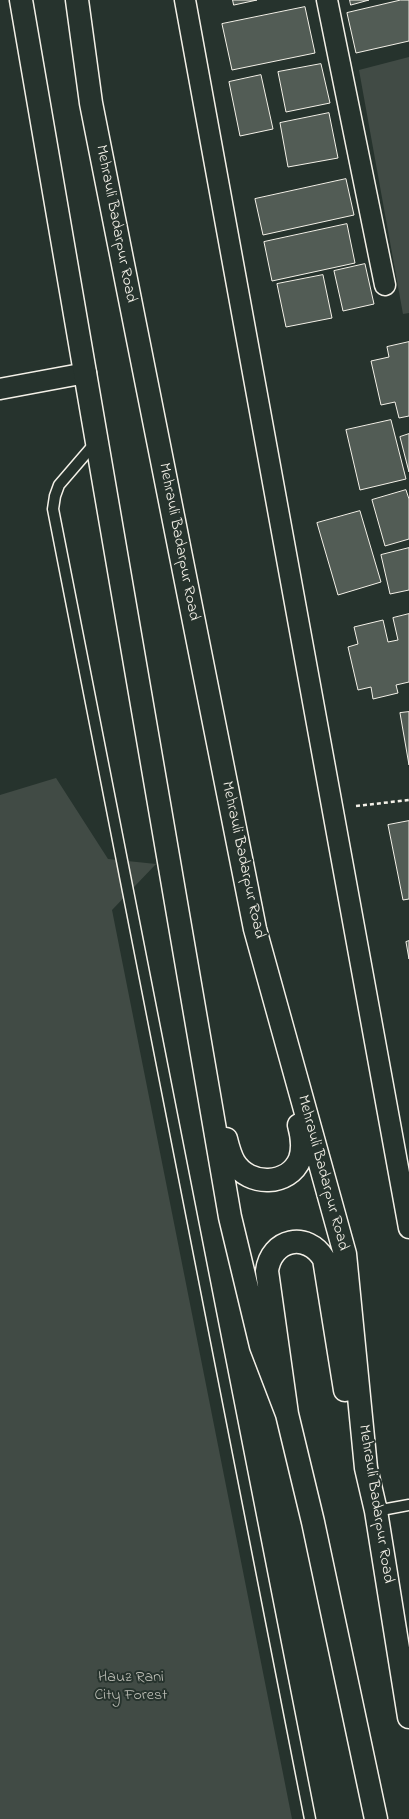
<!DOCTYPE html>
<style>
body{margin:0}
canvas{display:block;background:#26332d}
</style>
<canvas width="409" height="1819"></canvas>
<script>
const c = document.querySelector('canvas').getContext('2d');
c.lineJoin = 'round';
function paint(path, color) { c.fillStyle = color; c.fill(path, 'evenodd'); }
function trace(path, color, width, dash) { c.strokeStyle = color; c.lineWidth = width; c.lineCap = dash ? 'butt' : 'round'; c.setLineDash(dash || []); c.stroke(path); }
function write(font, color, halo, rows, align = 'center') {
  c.font = font + ' "Indie Flower",sans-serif'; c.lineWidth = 4; c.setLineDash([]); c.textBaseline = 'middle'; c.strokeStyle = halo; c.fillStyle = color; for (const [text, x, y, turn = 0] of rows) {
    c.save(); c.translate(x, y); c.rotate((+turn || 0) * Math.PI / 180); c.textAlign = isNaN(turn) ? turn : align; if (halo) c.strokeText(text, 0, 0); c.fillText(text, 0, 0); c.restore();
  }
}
paint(new Path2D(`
 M409,57V313L403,314L359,70Z
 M56,778L108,859L156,864L112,910L292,1819H0V795Z`), '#414b45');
const building = new Path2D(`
 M233,0H257L234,5Z
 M350,0H369L351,5Z
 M401,0H409V41L356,53L347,13Z
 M305,7L315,53L232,70L222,24Z
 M321,64L330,103L286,112L278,72Z
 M261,75L273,129L240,136L229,82Z
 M329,113L338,158L288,167L280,123Z
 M346,179L354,215L263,235L255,199Z
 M347,224L355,263L272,281L264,242Z
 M365,264L374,304L343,311L334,271Z
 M323,275L332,318L286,327L277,284Z
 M409,342V416L399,418L395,402L381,405L371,361L389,357L387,347Z
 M391,420L406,479L360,490L346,430Z
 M409,434V472L400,437Z
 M406,490L409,499V539L385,546L372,500Z
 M360,511L381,582L338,595L317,523Z
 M409,548V590L390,594L381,555Z
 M409,614V682L396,685L398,693L373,699L371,687L358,690L348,647L358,644L354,627L383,620L388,642L398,640L393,618Z
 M409,712V765L400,713Z
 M409,821V899L403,900L388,825Z
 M409,941V959L406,942Z`);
paint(building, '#525c55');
trace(building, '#f4f1e8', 1);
const service = new Path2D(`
 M96,442L59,485L55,496L53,509L310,1819
 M376,1511L409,1505`);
const minor = new Path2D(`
 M185,0L409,1228
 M327,0L385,285
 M0,389L86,373`);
const primary = new Path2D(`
 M21,0L230,1217L261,1346L287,1414
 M77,0L91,103L255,929L345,1254L366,1468L376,1511L409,1717
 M226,1139C228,1147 230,1155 234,1162C249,1187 289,1186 300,1159C304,1147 302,1136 299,1125
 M345,1390L324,1259C307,1231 271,1239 267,1271L287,1414L313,1522L376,1819`);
trace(service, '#f4f1e8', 13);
trace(minor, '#f4f1e8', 23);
trace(primary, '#f4f1e8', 25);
trace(new Path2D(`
 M356,806L409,800`), '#f4f1e8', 2.5, [4, 3]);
trace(service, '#26332d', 10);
trace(minor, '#26332d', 20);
trace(primary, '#26332d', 22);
write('16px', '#f4f1e8', '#26332d', [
 ["Mehrauli Badarpur Road",115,224,79],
 ["Mehrauli Badarpur Road",178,542,79],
 ["Mehrauli Badarpur Road",242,860,78],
 ["Mehrauli Badarpur Road",322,1173,75],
 ["Mehrauli Badarpur Road",375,1504,81]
]);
write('16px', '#bebfb7', '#26332d', [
 ["Hauz Rani",131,1678],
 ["City Forest",131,1696]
]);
</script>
